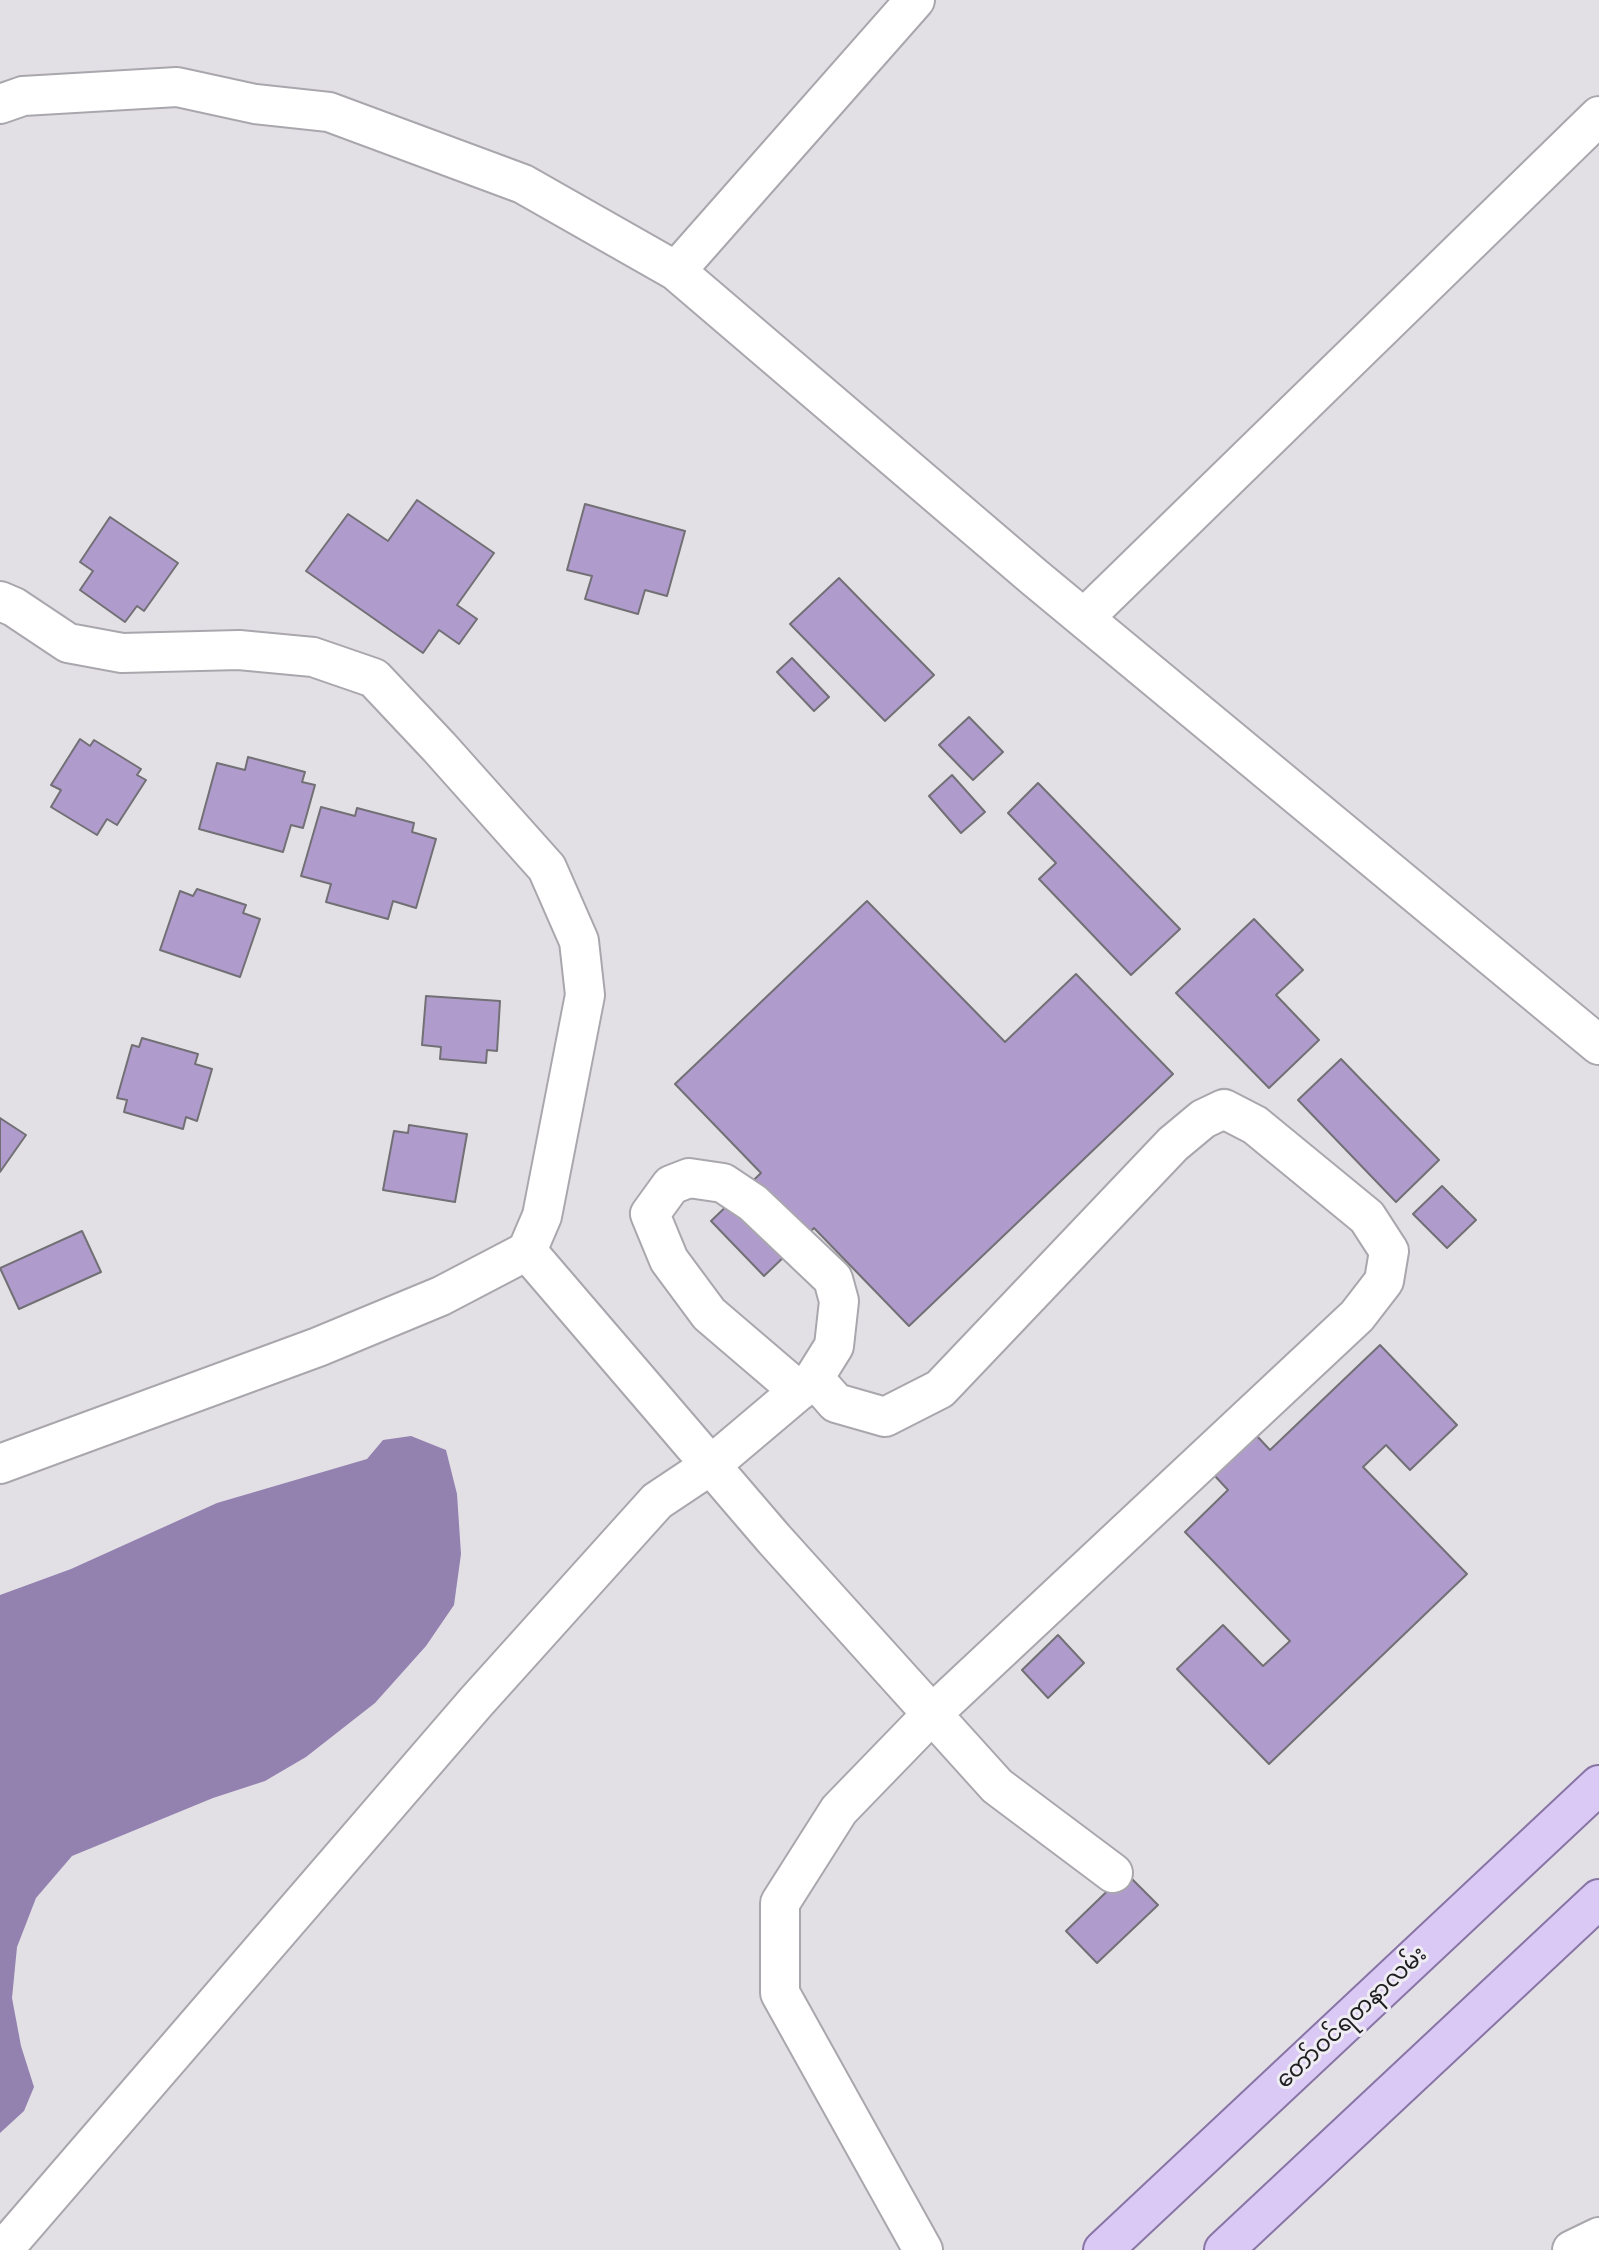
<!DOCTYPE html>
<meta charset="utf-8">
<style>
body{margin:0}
canvas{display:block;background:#e2e0e5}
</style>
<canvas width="1599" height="2250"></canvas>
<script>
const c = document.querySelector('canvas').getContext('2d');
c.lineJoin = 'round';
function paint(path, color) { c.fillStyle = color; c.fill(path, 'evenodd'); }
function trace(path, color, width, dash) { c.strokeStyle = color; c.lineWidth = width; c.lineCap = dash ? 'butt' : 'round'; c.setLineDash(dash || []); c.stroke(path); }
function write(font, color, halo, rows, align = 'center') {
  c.font = font + ' Barlow,"Noto Sans Myanmar",sans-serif'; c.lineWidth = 6; c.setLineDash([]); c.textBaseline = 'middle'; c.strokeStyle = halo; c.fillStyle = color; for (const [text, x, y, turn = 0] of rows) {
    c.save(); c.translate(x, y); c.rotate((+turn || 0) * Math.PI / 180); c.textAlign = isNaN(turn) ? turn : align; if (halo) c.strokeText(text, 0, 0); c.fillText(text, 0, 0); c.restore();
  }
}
paint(new Path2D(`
 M411,1436L446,1450L457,1494L461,1554L454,1605L426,1646L375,1703L306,1757L265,1781L213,1798L72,1856L36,1898L17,1947L12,1998L21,2046L34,2087L24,2111L0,2133V1595L71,1569L217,1503L367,1459L383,1440Z`), '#9381b0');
const building = new Path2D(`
 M417,500L494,553L457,605L477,619L459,644L439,630L423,653L306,571L348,514L388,541Z
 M585,504L685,531L667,596L645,590L638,614L585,599L592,576L567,570Z
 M110,517L178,563L144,611L137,606L125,622L80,590L93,571L80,562Z
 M839,578L934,675L885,721L790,624Z
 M792,658L829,697L814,711L777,672Z
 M969,717L1003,752L973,780L939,745Z
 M80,739L90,746L94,740L141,769L137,775L146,780L117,825L107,819L97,835L51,807L61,790L51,785Z
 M248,757L305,772L302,782L315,785L303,828L291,825L283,852L199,829L217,763L245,770Z
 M952,775L985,812L961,833L929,796Z
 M1038,783L1180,929L1131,975L1039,879L1056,863L1008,813Z
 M321,807L355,816L357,808L414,823L412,832L436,839L416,908L393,901L388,919L326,902L331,884L301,876Z
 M197,889L246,905L243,913L260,919L240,977L160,950L180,891L193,896Z
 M867,901L1005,1042L1076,974L1173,1074L909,1326L814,1228L764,1276L711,1221L761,1173L675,1084Z
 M1254,919L1303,970L1276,995L1319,1040L1269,1088L1176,993Z
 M426,996L500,1001L497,1051L487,1050L486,1063L440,1059L441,1047L422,1045Z
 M142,1038L198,1054L195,1064L212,1069L197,1121L186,1117L183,1129L124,1112L127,1100L117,1098L132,1045L139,1047Z
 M1341,1059L1439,1160L1396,1202L1298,1100Z
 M0,1118L26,1135L0,1172Z
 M409,1125L467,1134L455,1202L383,1190L394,1131L408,1133Z
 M1442,1186L1476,1220L1447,1248L1413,1214Z
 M82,1231L101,1272L19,1309L0,1268Z
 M1380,1345L1457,1425L1410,1470L1386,1445L1363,1467L1467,1574L1269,1764L1177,1669L1223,1625L1263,1666L1290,1641L1185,1532L1228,1490L1214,1475L1256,1435L1270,1450Z
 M1058,1635L1084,1663L1048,1698L1022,1670Z
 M1126,1873L1158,1905L1097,1963L1066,1931Z`);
paint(building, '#af9ccd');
trace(building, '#727075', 2);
const minor = new Path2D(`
 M0,104L23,96L177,87L255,104L329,112L523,184L676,271L1034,577L1599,1045
 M676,271L915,0
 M0,601L14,607L68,643L122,653L239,650L313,657L374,678L439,747L547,868L579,941L585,995L542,1216L527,1251L441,1296L318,1347L0,1464
 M1084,618L1599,116
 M527,1251L774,1539L997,1786L1113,1873
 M814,1378L836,1403L885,1417L940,1389L1173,1144L1203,1119L1224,1109L1255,1125L1367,1217L1389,1251L1384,1281L1357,1316L932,1714L839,1810L780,1903V1993L923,2250
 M3,2250L476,1702L657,1501L711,1465L814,1378L834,1346L839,1301L833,1279L753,1203L723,1183L689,1178L671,1185L650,1214L669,1260L709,1314L799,1391
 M1572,2250L1599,2237`);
const major = new Path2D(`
 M1103,2250L1599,1785
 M1224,2250L1599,1899`);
trace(minor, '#a9a7ad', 42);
trace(major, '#8875a6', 42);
trace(minor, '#fff', 38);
trace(major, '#dac9f5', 38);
write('23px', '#1e1d1f', '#efedf3', [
 ["တော်ဝင်ရတနာလမ်း",1351,2017,-43]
]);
</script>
